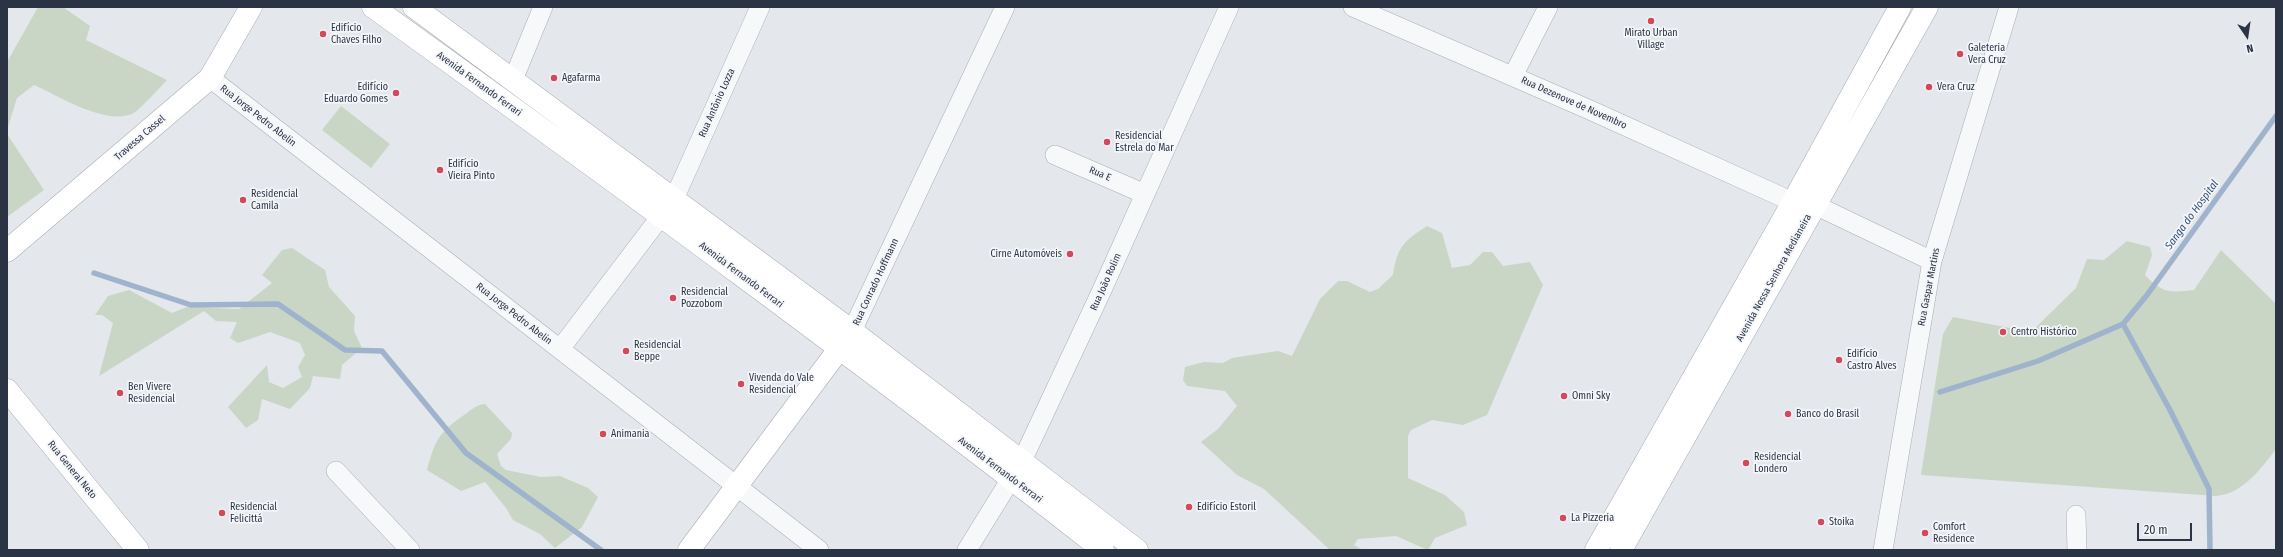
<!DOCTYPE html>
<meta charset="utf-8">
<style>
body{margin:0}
#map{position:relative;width:2283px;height:557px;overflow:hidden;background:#e4e7ec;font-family:"Fira Sans Condensed",sans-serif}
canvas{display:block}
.frame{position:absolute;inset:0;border:8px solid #2b3445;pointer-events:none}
.north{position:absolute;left:2227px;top:16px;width:40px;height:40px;-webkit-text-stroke:3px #f4f6f9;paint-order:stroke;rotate:167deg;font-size:11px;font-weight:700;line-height:16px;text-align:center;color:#2b3445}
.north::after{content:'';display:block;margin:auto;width:14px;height:18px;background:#2b3445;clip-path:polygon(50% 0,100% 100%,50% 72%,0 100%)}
.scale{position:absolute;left:2137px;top:523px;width:55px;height:18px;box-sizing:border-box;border:2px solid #2b3445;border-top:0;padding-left:5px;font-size:12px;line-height:14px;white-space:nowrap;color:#2b3445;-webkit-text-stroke:3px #f4f6f9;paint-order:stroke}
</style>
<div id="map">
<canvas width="2283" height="557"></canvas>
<div class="frame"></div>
<div class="north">N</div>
<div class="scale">20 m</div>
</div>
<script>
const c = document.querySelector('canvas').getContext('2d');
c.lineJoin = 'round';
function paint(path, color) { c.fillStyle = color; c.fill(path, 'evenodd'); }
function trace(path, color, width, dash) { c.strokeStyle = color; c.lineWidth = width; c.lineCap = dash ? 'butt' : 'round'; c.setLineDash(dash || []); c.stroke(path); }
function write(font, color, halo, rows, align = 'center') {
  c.font = font + ' "Fira Sans Condensed",sans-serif'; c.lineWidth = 3.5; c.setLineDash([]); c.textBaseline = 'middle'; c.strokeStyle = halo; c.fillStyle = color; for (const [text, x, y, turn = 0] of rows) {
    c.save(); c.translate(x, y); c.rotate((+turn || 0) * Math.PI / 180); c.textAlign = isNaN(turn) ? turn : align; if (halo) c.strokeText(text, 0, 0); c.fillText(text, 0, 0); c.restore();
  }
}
paint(new Path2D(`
 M38,7H63L90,26L86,40L167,80C160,87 140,110 132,114C104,125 59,96 34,85L17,98L7,130V62Z
 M341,106L390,144L371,168L322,130Z
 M7,134L44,190L7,217Z
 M1427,226L1442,233L1452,268L1470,265L1483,252H1492L1503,266L1530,262L1543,285L1487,415L1463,425L1432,420L1411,430L1408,436V478L1445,495L1464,512L1467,525L1435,538L1428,550L1396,536L1358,539L1354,545L1363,550H1330L1264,489L1237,475L1201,442L1218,429L1237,406L1225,391L1187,386L1183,380L1185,367L1204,362L1223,363L1232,358L1278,351L1292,356L1320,299L1338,281H1347L1370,292L1378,289L1393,275C1397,247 1404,241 1427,226Z
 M2127,241L2150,247L2152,255L2145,275C2162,293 2170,293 2194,290L2221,250L2276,304V449C2261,469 2242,494 2216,496L1921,475L1943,334L1953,317L2031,332L2076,288L2087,259L2104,260Z
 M292,248L325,270L329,287L355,316L354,331L362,348L342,365L340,379L313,376L310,388L290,409L262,399L258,420L246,428L228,407L267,365L269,382L283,388L302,377L298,367L305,355L300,343L270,332L238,343L230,338L237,322L216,321L204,311L99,376L113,323L102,315H95L108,296L129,290L172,313L187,307L239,309L272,283L262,275L282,250Z
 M485,404L512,433L511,439L497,454L501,466L506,470L541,477L560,476L588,488L598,497L582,527L555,548L540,534L513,520L506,508L485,482L461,491L427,470C435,441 438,433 464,415C471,410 476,405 485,404Z`), '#c9d6c5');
trace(new Path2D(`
 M94,273L191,305L278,304L345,350L382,351L466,453L601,550
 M1940,392L2038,361L2123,324
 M2210,550L2209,489L2170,410L2123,324L2147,295L2276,116`), '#9fb4cc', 5.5);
const street = new Path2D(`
 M1353,7L1590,110L1793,202
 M1513,76L1548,7
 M210,78L819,550
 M513,80L543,7
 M1055,155L1145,194
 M1815,205L1932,261
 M852,331L1005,7
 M560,349L674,199L760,7
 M336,471L410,550
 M2076,515L2077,550
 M967,550L1022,461L1102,290L1229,7
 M1883,550L1932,261L2009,7`);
const secondary = new Path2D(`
 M373,7C619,184 864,363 1103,550
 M414,7L852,331L1137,550
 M7,251L210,78L251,7
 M7,390L138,550
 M689,550L848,337`);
const primary = new Path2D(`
 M1596,550L1793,202L1900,7
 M1621,550L1927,7`);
trace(street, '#a9aeb7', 20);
trace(secondary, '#a9aeb7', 23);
trace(primary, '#a3abb8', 23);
trace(street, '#f7f8fa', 19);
trace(secondary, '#fff', 22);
trace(primary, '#fff', 22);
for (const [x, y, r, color] of [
 [1651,21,4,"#d1495b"],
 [323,34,4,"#d1495b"],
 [1960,54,4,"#d1495b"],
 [554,78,4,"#d1495b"],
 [1929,87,4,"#d1495b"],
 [396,93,4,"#d1495b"],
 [1107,142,4,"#d1495b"],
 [440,170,4,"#d1495b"],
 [243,200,4,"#d1495b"],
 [1070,254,4,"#d1495b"],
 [673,298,4,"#d1495b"],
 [2003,332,4,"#d1495b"],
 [626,351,4,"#d1495b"],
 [1839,360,4,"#d1495b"],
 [741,384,4,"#d1495b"],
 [120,393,4,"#d1495b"],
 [1564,396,4,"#d1495b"],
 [1788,414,4,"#d1495b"],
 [603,434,4,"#d1495b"],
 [1746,463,4,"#d1495b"],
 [1189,507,4,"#d1495b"],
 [222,513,4,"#d1495b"],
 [1563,518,4,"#d1495b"],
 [1821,522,4,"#d1495b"],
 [1925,533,4,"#d1495b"]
]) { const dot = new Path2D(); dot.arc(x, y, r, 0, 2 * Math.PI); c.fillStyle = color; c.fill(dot); trace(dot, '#f4f6f9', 1.5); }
write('10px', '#2b3445', '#f4f6f9', [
 ["Edifício",331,28],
 ["Chaves Filho",331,40],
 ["Mirato Urban",1651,33,"center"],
 ["Village",1651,45,"center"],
 ["Galeteria",1968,48],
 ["Vera Cruz",1968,60],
 ["Agafarma",562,78],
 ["Edifício",388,87,"right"],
 ["Eduardo Gomes",388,99,"right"],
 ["Vera Cruz",1937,87],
 ["Residencial",1115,136],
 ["Estrela do Mar",1115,148],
 ["Edifício",448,164],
 ["Vieira Pinto",448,176],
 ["Residencial",251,194],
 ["Camila",251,206],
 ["Cirne Automóveis",1062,254,"right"],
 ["Residencial",681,292],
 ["Pozzobom",681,304],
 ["Centro Histórico",2011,332],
 ["Residencial",634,345],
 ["Beppe",634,357],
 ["Edifício",1847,354],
 ["Castro Alves",1847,366],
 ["Vivenda do Vale",749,378],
 ["Residencial",749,390],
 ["Ben Vivere",128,387],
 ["Residencial",128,399],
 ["Omni Sky",1572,396],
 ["Banco do Brasil",1796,414],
 ["Animania",611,434],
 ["Residencial",1754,457],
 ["Londero",1754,469],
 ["Residencial",230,507],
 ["Felicittá",230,519],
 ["Edifício Estoril",1197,507],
 ["La Pizzeria",1571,518],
 ["Stoika",1829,522],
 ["Comfort",1933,527],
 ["Residence",1933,539]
], 'left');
write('10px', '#2b3445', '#f4f6f9', [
 ["Avenida Fernando Ferrari",479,84,36],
 ["Rua Antônio Lozza",717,103,-66],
 ["Rua Dezenove de Novembro",1574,103,24],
 ["Rua Jorge Pedro Abelin",258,116,38],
 ["Travessa Cassel",140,138,-41],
 ["Rua E",1100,174,23],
 ["Avenida Fernando Ferrari",741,275,37],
 ["Avenida Nossa Senhora Medianeira",1774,278,-61],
 ["Rua Conrado Hoffmann",876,282,-65],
 ["Rua João Rolim",1106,282,-66],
 ["Rua Gaspar Martins",1929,287,-79],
 ["Rua Jorge Pedro Abelin",514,314,38],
 ["Rua General Neto",72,470,51],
 ["Avenida Fernando Ferrari",1000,470,37]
]);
write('italic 11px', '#34527a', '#f4f6f9', [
 ["Sanga do Hospital",2192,215,-54]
]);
</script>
